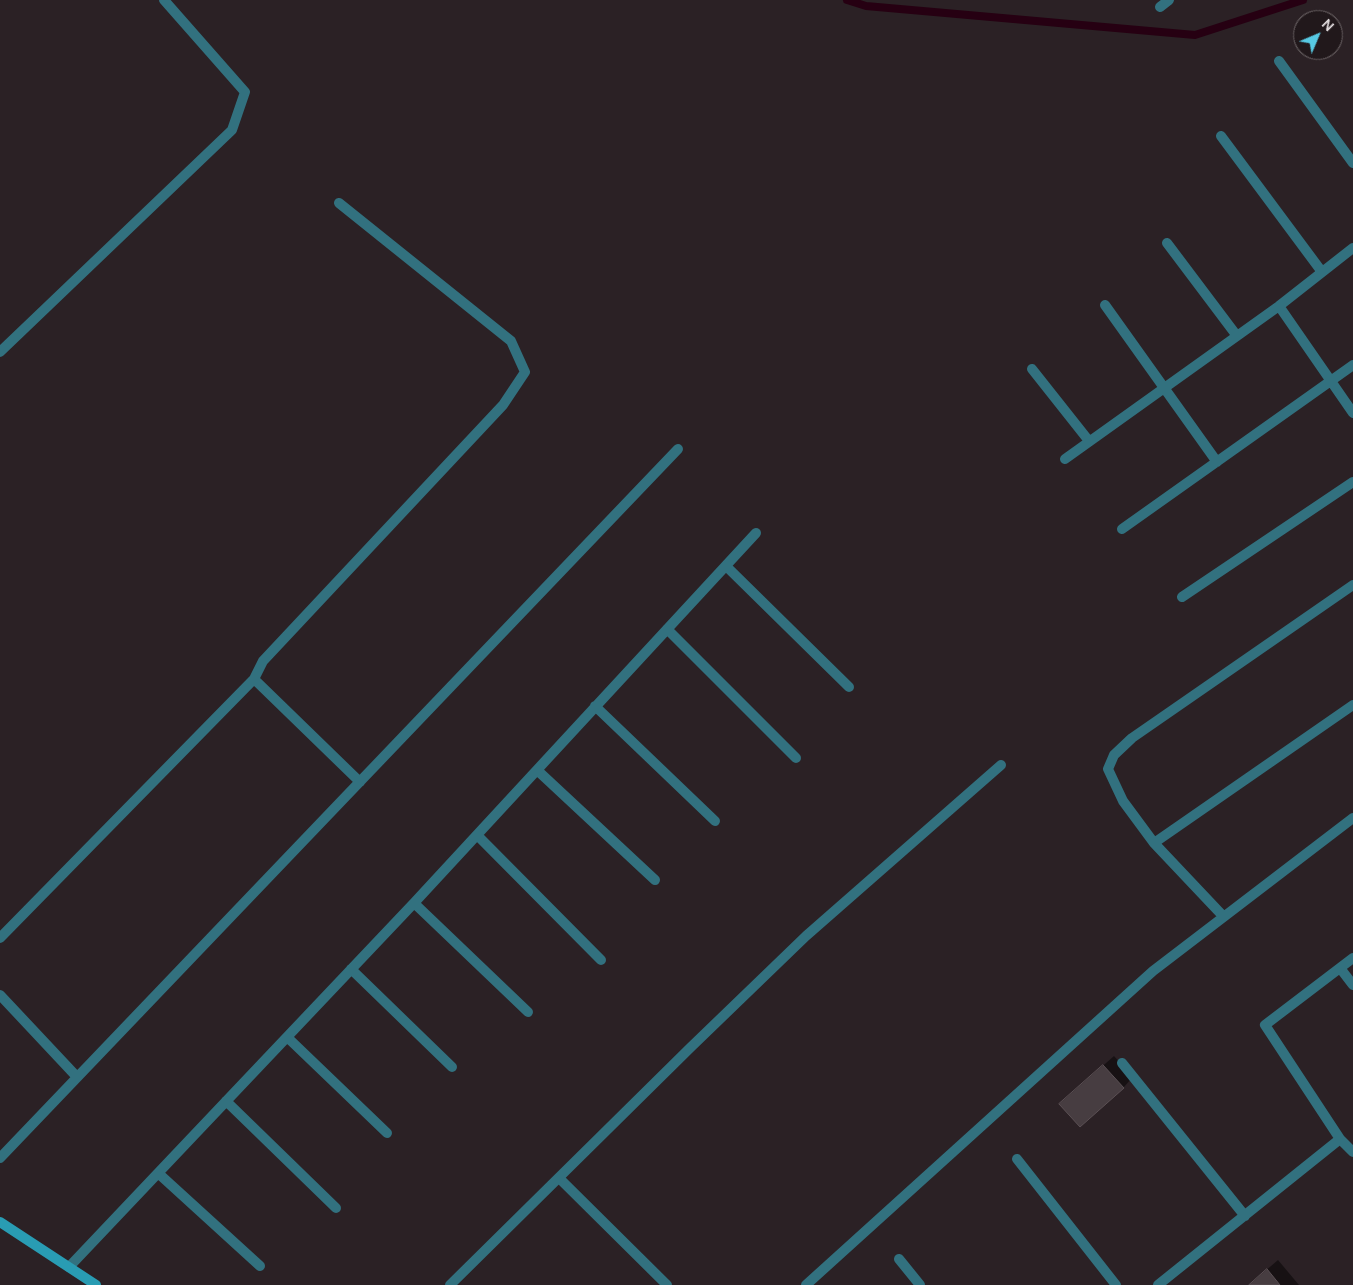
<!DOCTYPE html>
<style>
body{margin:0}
#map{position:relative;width:1353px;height:1285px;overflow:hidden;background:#2b2125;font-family:Manrope,sans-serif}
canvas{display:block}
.north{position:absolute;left:1293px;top:10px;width:50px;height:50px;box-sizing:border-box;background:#21181b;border:1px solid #6f6769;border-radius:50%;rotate:45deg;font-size:14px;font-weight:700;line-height:20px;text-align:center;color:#e3dddf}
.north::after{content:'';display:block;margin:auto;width:18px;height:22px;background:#57c9e3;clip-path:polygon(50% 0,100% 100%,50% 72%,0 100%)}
</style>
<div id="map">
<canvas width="1353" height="1285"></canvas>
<div class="north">N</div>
</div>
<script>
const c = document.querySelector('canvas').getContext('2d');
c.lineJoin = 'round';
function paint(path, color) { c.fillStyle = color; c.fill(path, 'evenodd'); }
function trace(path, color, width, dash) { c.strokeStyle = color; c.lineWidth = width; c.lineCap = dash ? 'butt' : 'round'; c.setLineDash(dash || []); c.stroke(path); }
paint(new Path2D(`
 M1114,1056L1133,1077L1123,1088L1071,1094Z
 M1278,1260L1299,1285H1250L1257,1278Z`), '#0007');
trace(new Path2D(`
 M847,0L866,6L1195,35L1303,0`), '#260012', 8);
const building = new Path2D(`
 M1103,1065L1124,1088L1080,1127L1059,1104Z
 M1267,1269L1280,1285H1249Z`);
paint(building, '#473d41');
trace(building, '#5b5054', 1);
trace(new Path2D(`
 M1160,7L1169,0
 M1279,61L1353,163
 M1221,136L1322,272
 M1167,243L1237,336
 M1105,305L1217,462
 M1279,306L1353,413
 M0,352L232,130L245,92L164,0
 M1032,369L1089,441
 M1065,459L1279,306L1353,248
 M1122,529L1353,365
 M726,566L849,687
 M1182,597L1353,482
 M667,629L796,758
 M254,679L360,782
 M595,706L715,821
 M537,770L655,880
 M477,835L601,960
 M1154,843L1353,705
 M414,903L528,1012
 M1223,916L1154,843L1123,801L1108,769L1114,755L1132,738L1353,585
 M0,938L254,679L263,661L503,405L525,372L511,341L339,203
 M1353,958L1265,1025L1340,1139L1353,1152
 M1340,968L1353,985
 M351,969L452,1067
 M0,995L77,1077
 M287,1037L387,1133
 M1122,1063L1245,1216
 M226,1101L336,1208
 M0,1158L678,449
 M1017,1159L1116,1285
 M158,1173L260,1266
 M559,1178L667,1285
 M899,1259L920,1285
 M69,1267L414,903L756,533
 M450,1285L690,1048L806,936L1001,765
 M806,1285L1153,971L1353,818
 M1158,1285L1340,1139`), '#32717f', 10);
trace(new Path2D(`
 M0,1222L96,1285`), '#299cb3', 10);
</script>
